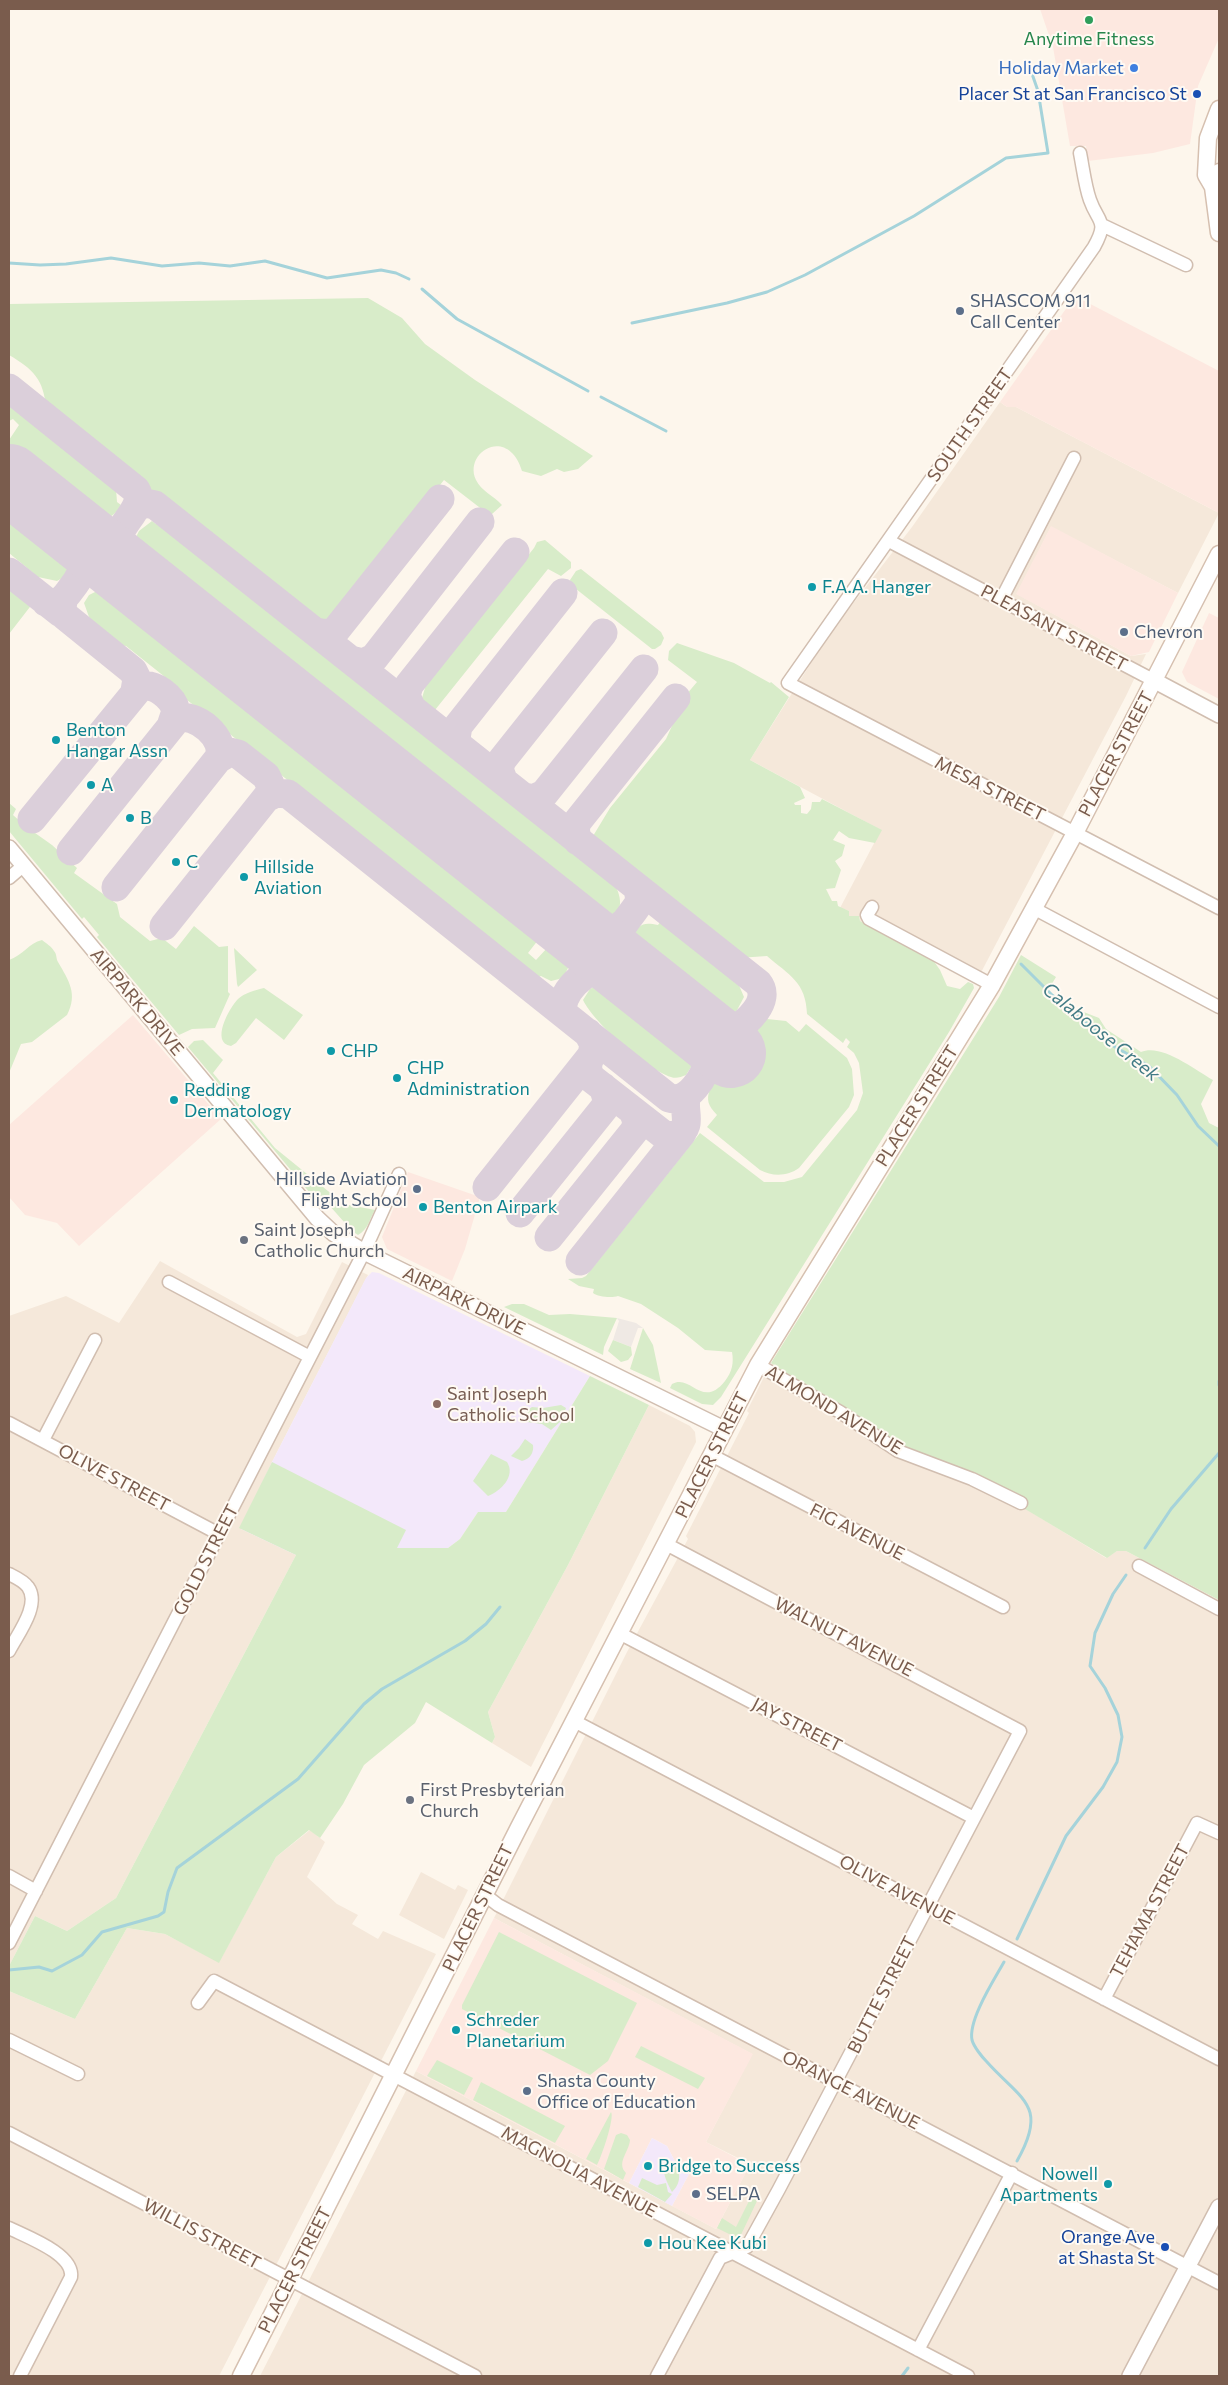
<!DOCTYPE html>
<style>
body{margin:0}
#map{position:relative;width:1228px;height:2385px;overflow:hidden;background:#fdf6ec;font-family:Commissioner,sans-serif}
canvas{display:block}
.frame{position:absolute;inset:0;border:10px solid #7a5c4d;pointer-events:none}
</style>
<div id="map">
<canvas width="1228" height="2385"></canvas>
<div class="frame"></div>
</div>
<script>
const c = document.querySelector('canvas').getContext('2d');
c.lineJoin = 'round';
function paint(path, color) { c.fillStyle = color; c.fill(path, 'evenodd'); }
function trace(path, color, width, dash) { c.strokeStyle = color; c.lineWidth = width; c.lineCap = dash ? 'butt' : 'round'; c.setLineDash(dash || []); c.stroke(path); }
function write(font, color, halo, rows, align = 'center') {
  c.font = font + ' Commissioner,sans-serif'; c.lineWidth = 4; c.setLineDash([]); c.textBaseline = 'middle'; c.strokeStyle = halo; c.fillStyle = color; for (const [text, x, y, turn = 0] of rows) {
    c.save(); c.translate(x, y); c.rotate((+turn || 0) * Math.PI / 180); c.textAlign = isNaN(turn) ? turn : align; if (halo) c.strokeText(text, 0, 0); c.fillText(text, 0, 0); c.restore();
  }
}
paint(new Path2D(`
 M1000,402L1007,407H1016L1219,513L1178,593L1051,527L1017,594L1131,656L1146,654L1126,696L976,982L860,921L859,916H849V911L840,908L881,830L750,760L828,636L912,527Z
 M160,1261L297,1337L306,1334L342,1262L368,1275L272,1462L241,1529L296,1555L116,1898L67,1931L35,1916L9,1966V1316L66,1296L119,1323Z
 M771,1363L828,1401L1021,1506L1106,1558L1117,1551H1126L1219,1600V2376H260L416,2071L716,2229L746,2172L744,2161L706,2142L752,2054L494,1918L627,1652L688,1539L686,1536L749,1413L747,1411Z
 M649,1405L690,1426L695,1432L696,1442L531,1767L492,1743L495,1737L488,1712L568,1565Z
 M310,1830L325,1842L307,1877L337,1904L358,1915L352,1924L378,1939L383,1931L436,1954L219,2376H9V1991L75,2019L127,1928L165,1934L219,1962L276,1857Z
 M421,1872L455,1890L458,1885L468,1890L444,1939L399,1915Z`), '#f5e8da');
paint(new Path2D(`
 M1040,9H1219V38L1198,86L1190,144L1153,153L1088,161L1086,146H1070L1053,47Z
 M1075,296L1219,371V513L1016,407H1007L1000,402Z
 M1051,526L1178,593L1149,652L1131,656L1016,594Z
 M1209,613L1219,618V699L1187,682L1182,672Z
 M133,1015L221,1119L79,1246L57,1223L25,1215L9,1197V1125Z
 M408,1172L480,1197L465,1249L452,1281L387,1249L382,1237Z
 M494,1918L753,2054L706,2142L750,2165L716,2229L672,2206L689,2174L679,2169L667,2146L652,2138L629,2183L416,2071Z`), '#fde8e0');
paint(new Path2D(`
 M617,1318L636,1323L643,1328H638L631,1347L613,1340L619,1321Z`), '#efe9e4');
paint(new Path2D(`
 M372,1272L379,1273L590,1376L506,1512H478L460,1539L448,1548H397L336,1574L241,1529L272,1462L366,1278Z
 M652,2138L667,2146L679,2169L689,2174L672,2206L629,2183Z`), '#f3e8fa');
paint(new Path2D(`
 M368,298L402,318L425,344L475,380L593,456L578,469L564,472L557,469L541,476L522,471C508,425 463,452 476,480C481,491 494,496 502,505L492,514H488L444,480L335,616L326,619H309L46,408C44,380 33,369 9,355V304Z
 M9,397L115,481L112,485L116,489L117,502L121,505C115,517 105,521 93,518L9,449V440L19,425L13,419L9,421Z
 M9,509L67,558L69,568L64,577L57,581L38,577L9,553Z
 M152,521L156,524L171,526L612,877L611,880C623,893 626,920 602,918C591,916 579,904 571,897C430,778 282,669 140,553L136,537L139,531Z
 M545,540L571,562V568L561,576L548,569L435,710L429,712L422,698L427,681L534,548L537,542Z
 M581,569L661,632L664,638L661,645L655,649H652L571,585L570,580L576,571Z
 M9,583L33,603L9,634Z
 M101,589L113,593L540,931L542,935L528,953L536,960L548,947L544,943L547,940L567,952L570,964L563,978L551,981L541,976L536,978L167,684L165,677L126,646L118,645L92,624L94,622L89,617L84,603L89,595Z
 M677,643L734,663L770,683L771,682L789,697L750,760L800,787L805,798L794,803L795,805H801V813L807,814L811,809L812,802H820L822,799L882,830L875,843L849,838L839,831L833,840L845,845L842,856L835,861L841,870L835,888L826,889L832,901H837L838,906L849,911V916H859L860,921L933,960L940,970L947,986L960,989L968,982L973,984L974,988L949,1032L721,1397L713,1405L702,1404L670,1388L672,1384C691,1373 702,1410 725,1381C732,1372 734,1363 732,1352L705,1350L678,1328L641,1304L618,1296C612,1298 598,1297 593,1293L594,1289L579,1286L568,1279L582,1278L586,1276L700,1133L764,1182H784L802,1177L857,1110L863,1093L859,1063L854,1053L847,1047L850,1042L846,1038L843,1043L807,1014C806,982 789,975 767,956L738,958L590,841L610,808L666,739L686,695L697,682L668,660L669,651Z
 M9,803L16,809L13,815L22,823L21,824L26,829L28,828L52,845L77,868L74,873L117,904L120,917L150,941L162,938L176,949L194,926L219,947L228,946V992L230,994L215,1028L192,1029L179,1035L97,937L99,935L84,917L82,919L9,831Z
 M661,921L667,927L671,923L739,978L738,983L744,997L736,1012L718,1014L635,944L633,939C638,923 644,922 658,925Z
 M42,940C46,943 52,947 54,951C57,954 56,959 58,962C69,981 78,994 67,1015L32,1042L21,1044L9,1073V960C22,956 29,943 42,940Z
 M234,948L257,970L238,987L237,984Z
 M1021,955L1056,977L1047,992L1076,1009L1099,1018L1106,1029L1141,1052C1161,1043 1194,1069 1213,1080L1201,1104L1209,1123L1219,1128V1600L1126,1551H1117L1107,1558L1020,1506L915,1455L771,1363L999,997Z
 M600,983L608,986L689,1051L693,1064L686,1075C681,1077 676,1079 671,1077C646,1069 594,1023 583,1000L590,989Z
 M264,988L303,1015L284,1040L256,1018L236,1043L231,1046C210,1043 229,1008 238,999C244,993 256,990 264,988Z
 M767,1019L786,1021L799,1032L806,1024L847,1058L852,1069L854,1095L849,1107L799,1168C788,1176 773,1177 760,1170L707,1127L717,1115C708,1105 706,1101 710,1088L762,1022Z
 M203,1040L223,1060L213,1073L275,1148L344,1204L375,1210C370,1218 368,1230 358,1235L352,1231L321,1196L312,1192L310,1193L188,1047L194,1041Z
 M512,1304H524L549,1315L570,1314L617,1318L604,1347L603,1355L504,1307Z
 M643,1328L653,1345L661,1383L630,1369Z
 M613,1340L631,1347L632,1355L628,1360L621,1362L608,1351Z
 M590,1376L649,1405L568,1565L488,1712L495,1737L492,1743L426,1702L415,1723L364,1765L343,1804L320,1838L309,1830L276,1857L219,1963L165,1934L127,1928L75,2019L9,1991V1966L35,1916L67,1931L116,1898L296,1555L239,1528L272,1462L406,1530L397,1548H448L460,1539L478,1512H506Z
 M561,1405L566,1408L561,1421L551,1430L542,1424L527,1422L524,1419L525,1412L532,1407L543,1408Z
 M525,1439L533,1445C534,1453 530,1459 522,1461L511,1456L519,1448Z
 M491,1454L507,1462C516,1476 501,1491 488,1496L473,1481Z
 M499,1932L637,2003L608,2061L590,2075L462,2009V2005Z
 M641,2046L705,2078L698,2089L635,2057Z
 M437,2060L473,2078L464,2095L427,2076Z
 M481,2082L565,2126L555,2143L473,2100Z
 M611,2112C615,2118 601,2158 597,2165L586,2159Z
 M621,2133L627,2135L630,2140C629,2152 616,2163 626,2173L623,2180L604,2169L616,2135Z
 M669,2160C681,2167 683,2182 672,2192C668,2184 662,2174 664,2163Z
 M642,2178L657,2185L666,2183L668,2192L672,2194L665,2202L638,2187Z
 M751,2197L757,2201L739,2239L717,2228L722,2218L736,2227Z`), '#d8ecc9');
trace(new Path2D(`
 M9,263L40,265L66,264L111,258L162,266L199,263L230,266L265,261L327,278L381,270L396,273L409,279
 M422,289L457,319L588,391
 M632,323L727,303L767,292L805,275L914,216L1006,158L1048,153L1038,91L1030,68
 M601,397L666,431
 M1021,964L1052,995L1115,1047L1149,1066L1177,1095L1198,1126L1219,1146
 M1219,1381V1385
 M1145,1548L1171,1509L1219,1453
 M1017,1939L1066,1836L1103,1787L1117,1762L1122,1737L1118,1715L1105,1688L1090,1666L1095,1633L1113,1594L1126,1575
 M1004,1962C994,1980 968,2020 972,2040C974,2047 982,2057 987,2062C1021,2100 1049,2105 1017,2161
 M9,1970L39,1967L52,1971L82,1955L102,1932L158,1916L164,1912L168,1892L177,1868L298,1779L364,1704L382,1689L465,1641L486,1624L500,1607
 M902,2376L908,2368`), '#a5d3da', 3);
trace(new Path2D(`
 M9,388L136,490C150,515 92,533 128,572L204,632
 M9,482C23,493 37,504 51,515C80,538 99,554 71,589C64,599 59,605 46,602
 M137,507L145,503L155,505L758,983C772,1000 747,1024 731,1031
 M9,572L61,613
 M63,600L62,609L65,616L133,671L137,679L135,691
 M316,632L327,634L336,630L440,499
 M351,660L363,663L374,658L480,522
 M411,707L406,696L409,685L515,552
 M459,746L456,738L458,726L563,593
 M503,780L499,769L502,760L603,633
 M268,797L276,793L288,794L669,1098C688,1104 706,1076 708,1059
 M524,797L533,799L544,794L644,669
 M32,819L140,687C154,682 173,697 176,711L172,723
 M578,841L575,830L577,822L676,698
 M71,851L177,719C194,711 229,739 218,759L116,887
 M500,868L581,931C597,937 611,935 624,923
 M638,888L640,901C634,913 623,921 619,934C616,944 618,955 623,963C635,981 680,1010 698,1025
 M164,926L270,793V784L266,776L238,754L230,752L218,759
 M564,1014C556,995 587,967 605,967C618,967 627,973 636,981
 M589,1059L587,1069L591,1078L664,1135L676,1136C695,1126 681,1110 687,1095
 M487,1187L592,1055L594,1044L588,1033
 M520,1213L605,1107L607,1099L603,1087
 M549,1237L635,1130L637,1121L633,1111
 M580,1261L682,1133`), '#dbcfda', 29);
trace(new Path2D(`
 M9,479L731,1053`), '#dbcfda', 70);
const minor = new Path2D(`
 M1080,153C1083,168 1085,186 1090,200C1098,223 1109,220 1094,247L788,683L1219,908
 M1102,225L1186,265
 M889,541L1155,681
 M1001,600L1074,458
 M9,878L23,866
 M872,907L867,915L869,919L992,985
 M1033,908L1219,1007
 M169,1282L310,1357
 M758,1365L840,1412L898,1451L972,1479L1021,1503
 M9,1423L219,1534
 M43,1440L95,1340
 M711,1455L1003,1607
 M1139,1566L1219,1609
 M9,1574C15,1577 24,1581 28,1587C41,1605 17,1635 9,1651
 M619,1633L974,1818
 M574,1721L1219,2059
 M9,1876L36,1891
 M485,1895L498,1905L1219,2283
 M9,1943L364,1252L399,1174
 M1104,1999L1197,1823L1219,1833
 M198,2003L214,1981L968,2376
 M9,2040L78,2074
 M9,2133L475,2376
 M9,2228C27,2237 74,2254 71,2277L20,2376
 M918,2350L1012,2173
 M657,2376L720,2258L747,2247L779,2189L1020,1731L666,1544`);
const tertiary = new Path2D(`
 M1155,681L1219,715
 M9,848L317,1218L333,1233L364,1252L724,1429
 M1130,2376L1219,2207`);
const secondary = new Path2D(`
 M1219,172L1213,187L1219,233
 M1213,187L1206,175L1208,138L1219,109
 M241,2376L519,1827L758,1365L992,985L1075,833L1219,554`);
trace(minor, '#d1beb0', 15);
trace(tertiary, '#d1beb0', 18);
trace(secondary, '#d6c0b0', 19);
trace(minor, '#fff', 12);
trace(tertiary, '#fff', 15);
trace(secondary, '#fff', 16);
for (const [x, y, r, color] of [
 [1089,20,5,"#2e9e5b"],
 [1134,68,5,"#3f7fe0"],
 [1197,94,5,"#1a4fb4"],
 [960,311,5,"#5c6f8a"],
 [812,587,5,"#0f9aa8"],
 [1124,632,5,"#5c6f8a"],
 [56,740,5,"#0f9aa8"],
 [91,785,5,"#0f9aa8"],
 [130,818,5,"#0f9aa8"],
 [176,862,5,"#0f9aa8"],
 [244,877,5,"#0f9aa8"],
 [331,1051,5,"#0f9aa8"],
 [397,1078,5,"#0f9aa8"],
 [174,1100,5,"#0f9aa8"],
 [417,1189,5,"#5c6f8a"],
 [423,1207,5,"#0f9aa8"],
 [244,1240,5,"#6b7280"],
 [437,1404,5,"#8d6e63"],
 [410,1800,5,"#6b7280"],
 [456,2030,5,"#0f9aa8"],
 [527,2091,5,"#5c6f8a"],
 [648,2166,5,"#0f9aa8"],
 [1108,2184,5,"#0f9aa8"],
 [696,2194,5,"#5c6f8a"],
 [648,2243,5,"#0f9aa8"],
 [1165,2247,5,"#1a4fb4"]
]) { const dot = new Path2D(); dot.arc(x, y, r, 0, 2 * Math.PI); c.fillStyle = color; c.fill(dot); trace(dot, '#fffaf3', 2); }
write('18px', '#27864d', '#fffaf3', [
 ["Anytime Fitness",1089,39]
]);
write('18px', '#366cbe', '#fffaf3', [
 ["Holiday Market",1124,68]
], 'right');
write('18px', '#164399', '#fffaf3', [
 ["Placer St at San Francisco St",1187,94],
 ["Orange Ave",1155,2237],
 ["at Shasta St",1155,2258]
], 'right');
write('18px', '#4e5e75', '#fffaf3', [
 ["SHASCOM 911",970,301],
 ["Call Center",970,322],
 ["Chevron",1134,632],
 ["Hillside Aviation",407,1179,"right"],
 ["Flight School",407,1200,"right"],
 ["Shasta County",537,2081],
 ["Office of Education",537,2102],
 ["SELPA",706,2194]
], 'left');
write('18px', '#7a5c4d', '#fffaf3', [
 ["SOUTH STREET",970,425,-55],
 ["PLEASANT STREET",1054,628,28],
 ["PLACER STREET",1116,754,-62],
 ["MESA STREET",990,789,27],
 ["AIRPARK DRIVE",137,1002,50],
 ["PLACER STREET",917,1106,-58],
 ["AIRPARK DRIVE",464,1301,26],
 ["ALMOND AVENUE",834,1410,31],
 ["PLACER STREET",712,1455,-63],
 ["OLIVE STREET",114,1478,28],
 ["FIG AVENUE",857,1532,27],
 ["GOLD STREET",206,1560,-63],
 ["WALNUT AVENUE",844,1637,27],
 ["JAY STREET",797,1725,27],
 ["OLIVE AVENUE",897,1890,28],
 ["PLACER STREET",478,1908,-64],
 ["TEHAMA STREET",1150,1911,-62],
 ["BUTTE STREET",882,1995,-63],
 ["ORANGE AVENUE",851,2090,27],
 ["MAGNOLIA AVENUE",579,2172,28],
 ["WILLIS STREET",202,2234,28],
 ["PLACER STREET",295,2270,-63]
]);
write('18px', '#0d838f', '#fffaf3', [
 ["F.A.A. Hanger",822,587],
 ["Benton",66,730],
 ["Hangar Assn",66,751],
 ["A",101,785],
 ["B",140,818],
 ["C",186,862],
 ["Hillside",254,867],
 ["Aviation",254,888],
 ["CHP",341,1051],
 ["CHP",407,1068],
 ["Administration",407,1089],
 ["Redding",184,1090],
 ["Dermatology",184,1111],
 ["Benton Airpark",433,1207],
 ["Schreder",466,2020],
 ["Planetarium",466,2041],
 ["Bridge to Success",658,2166],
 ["Nowell",1098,2174,"right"],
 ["Apartments",1098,2195,"right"],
 ["Hou Kee Kubi",658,2243]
], 'left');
write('18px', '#5b616d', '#fffaf3', [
 ["Saint Joseph",254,1230],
 ["Catholic Church",254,1251],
 ["First Presbyterian",420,1790],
 ["Church",420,1811]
], 'left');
write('18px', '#785e54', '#fffaf3', [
 ["Saint Joseph",447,1394],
 ["Catholic School",447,1415]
], 'left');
write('italic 19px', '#437c86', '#fffaf3', [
 ["Calaboose Creek",1101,1032,39]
]);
</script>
